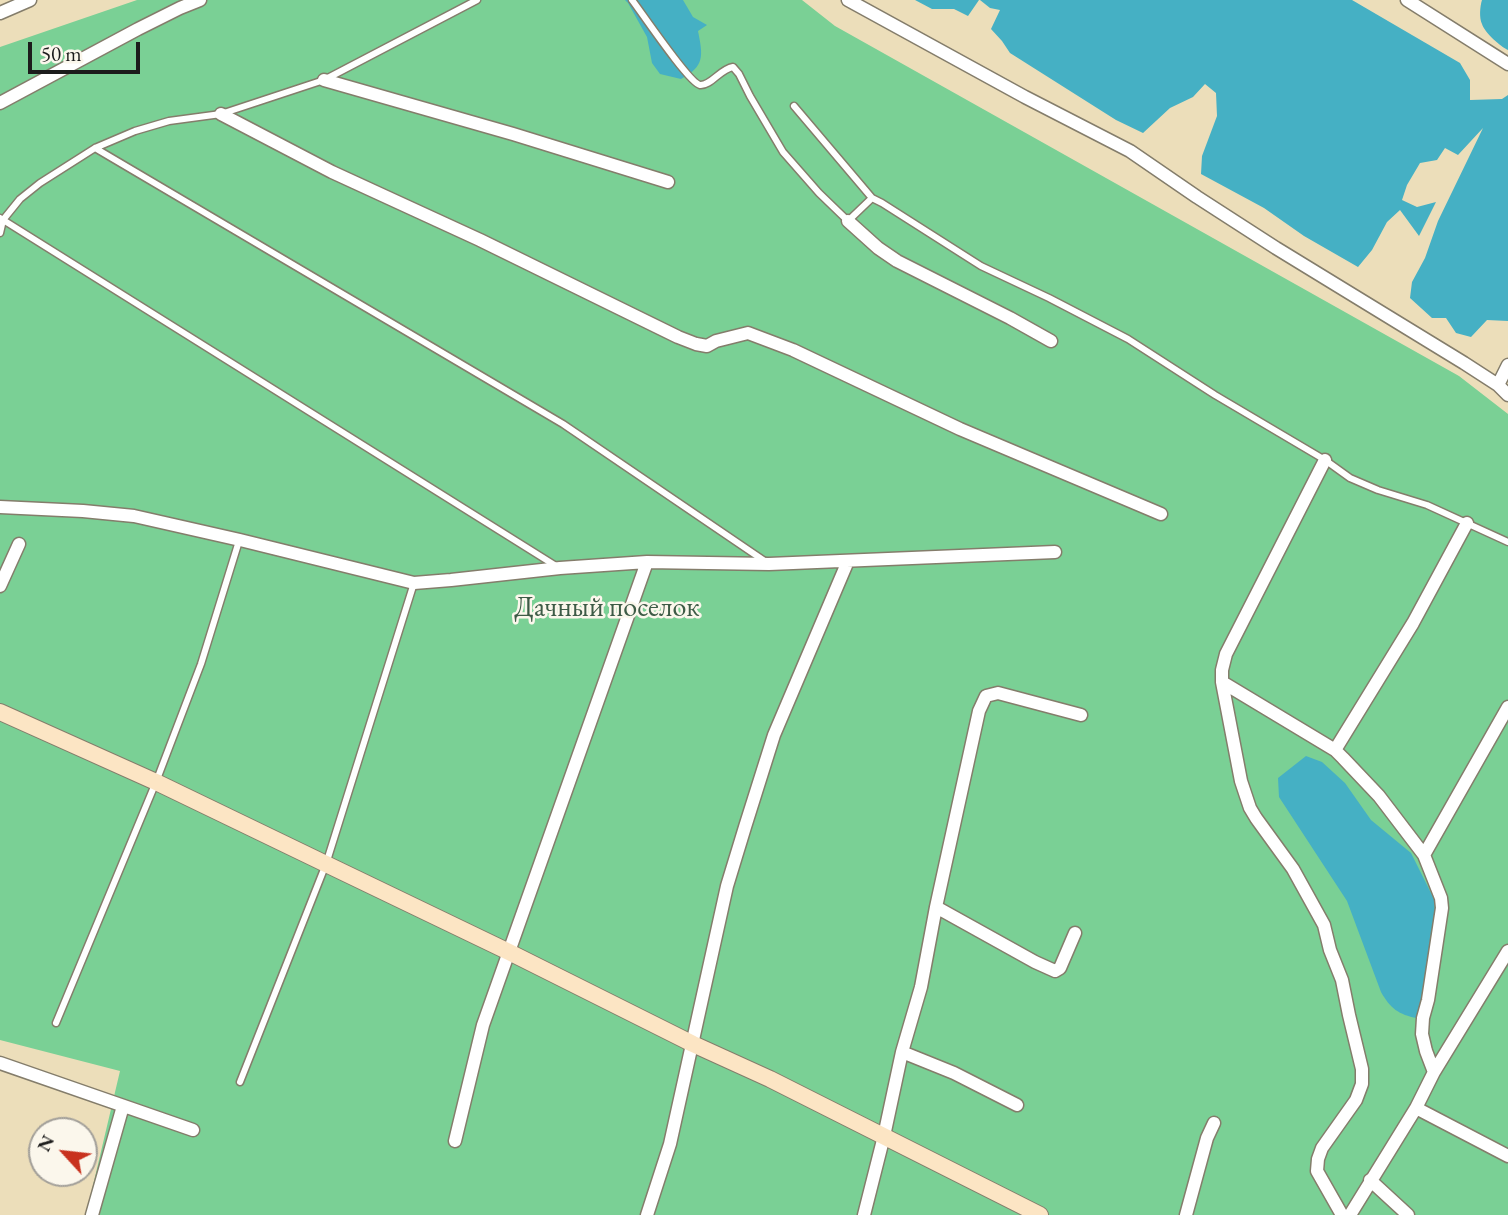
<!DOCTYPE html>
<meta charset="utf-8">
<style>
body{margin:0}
#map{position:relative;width:1508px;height:1215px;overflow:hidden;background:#ecdeba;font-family:"EB Garamond",serif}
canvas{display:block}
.north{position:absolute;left:28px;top:1117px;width:70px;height:70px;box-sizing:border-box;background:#fbf7ec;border:2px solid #a29f99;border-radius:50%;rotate:297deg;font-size:19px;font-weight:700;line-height:28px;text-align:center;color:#1c1c1c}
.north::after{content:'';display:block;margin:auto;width:24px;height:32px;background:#c8321e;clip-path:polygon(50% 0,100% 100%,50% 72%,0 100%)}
.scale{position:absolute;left:28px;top:42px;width:112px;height:32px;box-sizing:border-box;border:4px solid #1c1c1c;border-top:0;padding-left:9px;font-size:21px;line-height:24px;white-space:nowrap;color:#1c1c1c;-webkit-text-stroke:5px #fbf7ec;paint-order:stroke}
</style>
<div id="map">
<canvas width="1508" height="1215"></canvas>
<div class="north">N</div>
<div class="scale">50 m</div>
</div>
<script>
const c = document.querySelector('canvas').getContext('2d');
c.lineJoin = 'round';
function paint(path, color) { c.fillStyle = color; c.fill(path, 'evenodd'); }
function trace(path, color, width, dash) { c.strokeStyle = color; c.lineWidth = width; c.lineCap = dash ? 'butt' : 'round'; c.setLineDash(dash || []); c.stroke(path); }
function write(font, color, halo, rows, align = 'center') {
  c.font = font + ' "EB Garamond",serif'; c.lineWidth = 5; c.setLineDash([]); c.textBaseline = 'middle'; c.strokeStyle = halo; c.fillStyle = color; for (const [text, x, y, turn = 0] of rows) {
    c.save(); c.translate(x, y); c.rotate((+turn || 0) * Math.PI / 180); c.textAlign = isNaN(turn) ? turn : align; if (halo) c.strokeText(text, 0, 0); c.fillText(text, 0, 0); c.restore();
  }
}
paint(new Path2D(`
 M137,0H802L835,26L1459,376L1508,414V1215H86L120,1071L0,1040V47Z`), '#7ad095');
paint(new Path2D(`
 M625,0H683L693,17L707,25L698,31C703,56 705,66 681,79L660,74L652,63L647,37L628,3Z
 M915,0H979L968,16L954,9H932Z
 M980,0H1352L1460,63L1470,80V100L1502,99L1508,95V321L1487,320L1471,337L1456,333L1446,318H1432L1410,298L1412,282L1425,258L1438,221L1483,128L1458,155L1445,148L1437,160L1420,163L1407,185L1402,200L1417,207L1436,202L1419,236L1400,210L1387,222L1372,250L1358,267L1304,236L1264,208L1201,174L1202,156L1217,116L1216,93L1205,84L1193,97L1170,108L1143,133L1116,120L1010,53L1002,41L991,29L1000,10L990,8Z
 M1482,0H1508V50C1501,47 1484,32 1482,24C1479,18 1480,6 1482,0Z
 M1306,756L1322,762L1345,783L1371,820L1411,853L1434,899L1437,934L1425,977V1007L1417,1018C1399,1015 1390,1008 1381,992L1347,901L1279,797L1278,778Z`), '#45b0c4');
const lane = new Path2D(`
 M632,0C642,13 689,83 700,85C711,86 720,69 733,67L739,74L750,96L783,152L819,193L848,221L872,198L882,203L981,266L1049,298L1128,339L1215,395L1325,460L1350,478L1378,490L1427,505L1508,542
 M794,106L872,198
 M95,148L563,424L766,562
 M0,218L556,566
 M0,233L3,220L20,199L40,183L95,148L135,131L169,121L221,114L324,80L477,0
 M56,1023L156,782L201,664L239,541
 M240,1082L326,864L414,583`);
const street = new Path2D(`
 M848,0L1025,97L1130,151L1197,197L1276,248L1464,363L1498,385L1508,395
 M1407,0L1508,64
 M0,13L30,0
 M324,80L513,134L668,182
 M0,103L138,29L180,8L200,0
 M221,114L332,172L480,240L678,337L696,344L707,346L716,341L748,333L793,350L960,429L1161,514
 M848,221L878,248L897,261L1010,318L1051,341
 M1498,385L1508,365
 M1325,460L1226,654L1222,670V682L1241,781L1250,808L1256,818L1293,869L1324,925L1330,950L1342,980L1349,1015L1362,1069V1084L1356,1100L1322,1148L1318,1159L1317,1171L1342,1215
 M0,507L83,511L134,516L240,540L414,583L451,580L560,568L647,562L769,564L1055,552
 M0,586L19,544
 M1222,682L1335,750L1343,758L1379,796L1424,855L1441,898L1442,908L1428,1000L1423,1018L1422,1034L1426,1051L1434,1072
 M1335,750L1413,623L1467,523
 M1424,855L1508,707
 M936,907L1035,962L1055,971L1060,968L1075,933
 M902,1052L954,1073L1017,1105
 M0,1063L193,1130
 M1416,1108L1508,1156
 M455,1141L483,1025L647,562
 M1370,1180L1408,1215
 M92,1215L123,1106
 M647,1215L670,1144L727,886L745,827L774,735L848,561
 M864,1215L884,1136L902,1052L921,987L936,907L979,711L986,696L998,693L1081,715
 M1186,1215L1207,1138L1214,1123
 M1350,1215L1416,1108L1434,1072L1508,951`);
const secondary = new Path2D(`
 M0,712L156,782L326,864L509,952L693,1044L770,1079L1040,1215`);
trace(lane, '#847d6b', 9);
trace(street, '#847d6b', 15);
trace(secondary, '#847d6b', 18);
trace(lane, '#fff', 6);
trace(street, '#fff', 12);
trace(secondary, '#fce5c4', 16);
write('28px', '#3d5b46', '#fbf7ec', [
 ["Дачный поселок",607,608]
]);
</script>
